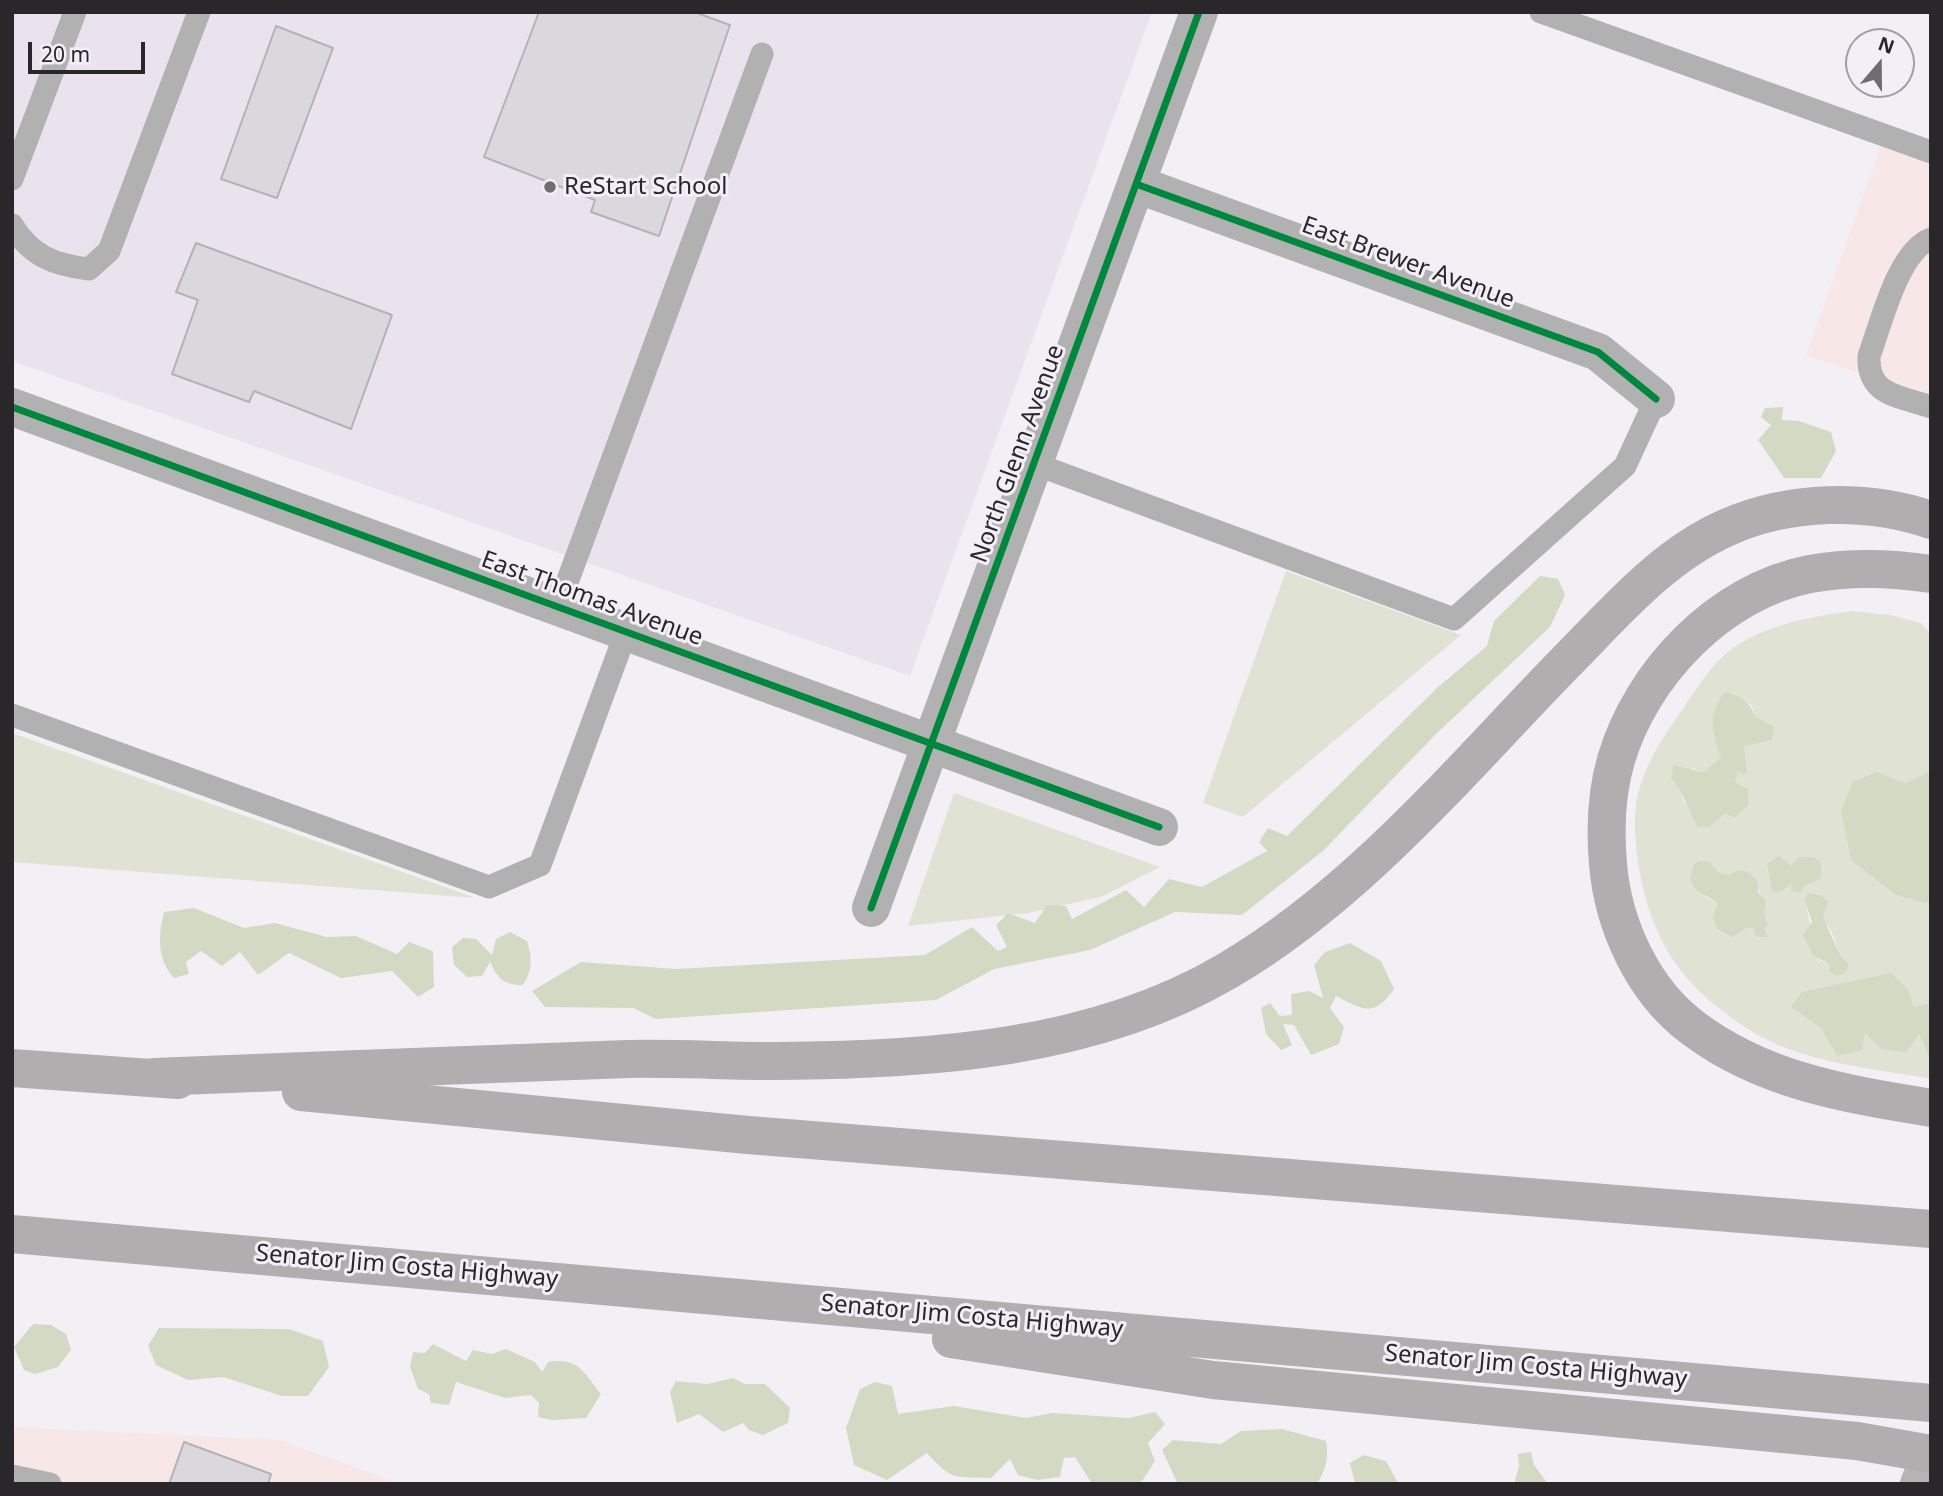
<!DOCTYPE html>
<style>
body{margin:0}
#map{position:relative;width:1943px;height:1496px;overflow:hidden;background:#f3f0f5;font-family:"Noto Sans",sans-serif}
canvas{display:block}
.frame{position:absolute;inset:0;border:14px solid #29272a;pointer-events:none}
.north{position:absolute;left:1845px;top:28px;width:70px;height:70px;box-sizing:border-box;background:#f4eef7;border:2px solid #a39ea5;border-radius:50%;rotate:20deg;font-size:19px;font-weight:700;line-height:28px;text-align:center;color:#29272a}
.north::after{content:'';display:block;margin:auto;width:24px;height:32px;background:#706d71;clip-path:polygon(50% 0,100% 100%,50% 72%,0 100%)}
.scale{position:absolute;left:28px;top:42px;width:117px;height:32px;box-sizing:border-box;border:4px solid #29272a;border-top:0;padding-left:9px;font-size:21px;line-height:24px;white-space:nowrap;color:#29272a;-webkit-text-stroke:5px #f4eef7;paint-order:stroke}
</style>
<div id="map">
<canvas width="1943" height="1496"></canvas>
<div class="frame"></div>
<div class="north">N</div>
<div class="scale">20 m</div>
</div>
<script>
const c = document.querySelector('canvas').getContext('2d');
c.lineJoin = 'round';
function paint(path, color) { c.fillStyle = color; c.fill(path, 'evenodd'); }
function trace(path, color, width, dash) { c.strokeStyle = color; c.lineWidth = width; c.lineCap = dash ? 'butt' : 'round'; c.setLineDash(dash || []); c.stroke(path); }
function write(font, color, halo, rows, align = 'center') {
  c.font = font + ' "Noto Sans",sans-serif'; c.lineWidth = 6; c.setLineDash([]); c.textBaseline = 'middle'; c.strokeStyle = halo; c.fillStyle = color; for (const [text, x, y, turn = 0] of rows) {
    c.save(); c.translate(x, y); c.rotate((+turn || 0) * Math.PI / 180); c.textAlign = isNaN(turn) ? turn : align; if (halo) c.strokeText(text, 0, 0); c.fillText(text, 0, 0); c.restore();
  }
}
paint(new Path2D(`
 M1885,135L1931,167V398L1806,355Z
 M12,1427L280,1440L401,1484H12Z`), '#f7e7e7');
paint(new Path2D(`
 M12,12H1152L910,676L12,361Z`), '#eae3ee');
paint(new Path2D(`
 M1286,571L1461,635L1243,817L1203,803Z
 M1852,611L1890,615L1921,623L1931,634V771L1905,783L1877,772L1926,903L1931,901V1003L1914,1007L1908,989L1865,1032L1919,1033L1931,1061V1079C1871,1068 1800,1063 1748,1029C1683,987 1652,944 1639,868C1636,849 1633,824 1636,805C1641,770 1662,738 1682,710C1698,687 1712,662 1736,646C1771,623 1811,617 1852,611ZM1732,693L1752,706L1755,717L1744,746L1747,772L1738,771L1726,813L1709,826C1684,802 1672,802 1692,768L1703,772L1722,758L1713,733ZM1710,862L1718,872L1729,876L1737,870C1767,876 1760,913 1768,937L1753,928H1746L1718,903L1705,897ZM1792,866L1821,878C1804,886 1790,885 1772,890L1770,875ZM1805,902C1829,921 1844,945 1837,976L1830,972V965L1819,960Z
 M12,733L476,898L12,862Z
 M954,793L1160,867L1101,897L1028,913L908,926Z`), '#e0e3d3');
paint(new Path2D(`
 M1783,407L1782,420L1799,421L1831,432L1836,451L1821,478H1784L1758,440L1771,425L1761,417L1765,408Z
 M1540,576L1558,579L1565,595L1550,627L1436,734L1323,851L1242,915L1175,912L1090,950L994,969L936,1000L656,1019L633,1008L545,1007L532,991L581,962L676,969L925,955L972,927L998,951L1007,947L996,925L1008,913L1035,923L1047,905L1066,906L1072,919L1126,890L1144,907L1169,879L1202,887L1267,851L1259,842L1268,828L1287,836L1438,687L1487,646L1494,621Z
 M1724,693C1739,693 1751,703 1755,717L1774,727L1772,740L1744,746L1747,772L1742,775L1738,771L1735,782L1748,789V805L1735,818L1726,813L1709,827H1698C1688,810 1683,791 1671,778L1674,765L1703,772L1721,758C1712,730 1707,719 1724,693Z
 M1931,771V901L1926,903L1896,895L1851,860L1841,811L1853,782L1877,772L1905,783Z
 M1779,856L1791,866L1799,857H1814L1821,863V878L1804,886L1801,892L1791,891V885L1778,893L1772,890L1767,864Z
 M1700,861L1710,862L1718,872L1729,875L1737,870L1749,872L1758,882V892L1766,901L1764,914L1768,925L1765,928L1768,937H1757L1753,928H1746L1733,937L1717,929L1713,918L1718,903L1696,890L1690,878L1694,865Z
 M1808,893L1820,895L1828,902L1823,917L1841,957L1849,964L1845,973L1837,976L1829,972L1830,965L1813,955L1803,935L1812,922L1805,902Z
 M194,908L244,928L275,923L327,937L356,936L397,954L409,942L433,951L434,987L418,997L392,971L341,978L289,953L258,975L240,952L222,966L201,951L186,962L189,974L174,978C157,959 158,936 164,912Z
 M510,932L527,941C532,958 533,969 523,985C504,985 498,979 490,962L482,976L467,977L454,965L452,947L463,938L476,939L492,955L496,939Z
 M1350,943L1381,961L1394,989C1374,1018 1364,1010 1336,996L1330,1008L1344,1027L1339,1044L1311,1055L1294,1025L1283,1024L1292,1045L1281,1050L1266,1034L1261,1008L1270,1003L1280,1016L1292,1015L1291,994L1309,991L1323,998L1314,965L1325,952Z
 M1891,973L1908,989L1914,1007L1931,1003V1061L1919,1034L1906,1052L1882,1049L1865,1033L1862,1050L1837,1056L1821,1028L1791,1007L1802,992Z
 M33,1324L51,1325L66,1334L71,1350L58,1367L35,1374L24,1370L14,1347Z
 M159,1328L289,1329L323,1341L329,1367L308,1396H282L223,1377L188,1380L156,1365L148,1346Z
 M433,1344L466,1361L473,1350L492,1354L506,1349L535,1362L542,1372L548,1362C579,1357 584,1373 601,1394L586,1418L552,1420L538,1417L539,1403L531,1395L505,1398L456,1382L449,1405L431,1403L429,1394L418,1389L410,1367L413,1352L425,1353Z
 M733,1378L745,1384H765L790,1408L788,1423L763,1435L749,1430L743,1423L723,1432L699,1414L677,1423L670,1392L676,1381L707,1384Z
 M875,1382L892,1386L898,1414L954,1406L1026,1418L1052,1413L1129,1418L1155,1412L1165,1424L1148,1443L1155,1461L1143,1480L1137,1484H1092L1075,1457L1064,1458L1060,1477L1037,1480L1018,1475L1010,1459L991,1478C954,1477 952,1481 927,1453L887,1480L854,1465L846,1428L860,1389Z
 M1282,1429L1326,1441C1329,1458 1326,1469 1317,1484H1178L1162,1450L1173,1440L1221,1444L1241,1431Z
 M1531,1452L1534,1465L1548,1484H1514L1519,1466L1518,1454Z
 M1364,1455L1386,1461L1398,1483L1355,1484L1350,1463Z`), '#d4d9c4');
const building = new Path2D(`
 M539,12H694L730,25L659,236L591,212L595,200L484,157Z
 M276,26L333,48L277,198L221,179Z
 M196,243L392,315L351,429L254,391L249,402L172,374L198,300L176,292Z
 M184,1442L271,1474L268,1484H169Z`);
paint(building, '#dad8dd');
trace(building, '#b4b2b6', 2);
trace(new Path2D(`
 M1541,12L1931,152
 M12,179L75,12
 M12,225C31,256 54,265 89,269L109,251L199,12
 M1931,239C1898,251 1881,324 1869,356C1867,396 1900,396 1931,407
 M1035,464L1454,619L1625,466L1656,399
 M558,607L762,54
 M12,715L489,887L540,865L626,632
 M12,1476L50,1484`), '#b2b1b2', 23);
trace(new Path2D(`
 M1136,184L1598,352L1656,399
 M12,407L1159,827
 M871,908L1199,12`), '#b2b1b2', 38);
trace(new Path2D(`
 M1919,1484L1931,1453`), '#b6b4b4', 38);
trace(new Path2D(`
 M1931,574C1892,568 1848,567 1810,574C1720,591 1641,674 1616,760C1606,794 1605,829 1608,864C1613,925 1643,991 1693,1028C1763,1081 1846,1094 1931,1108
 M12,1068L178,1080
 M154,1077C312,1071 470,1064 628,1059C677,1058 727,1061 776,1061C928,1060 1093,1050 1227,971C1357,895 1458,773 1562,666C1612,616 1661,556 1728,527C1789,500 1867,498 1931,520
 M301,1092L748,1135L1931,1229
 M12,1234L1931,1403
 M951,1339L1213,1380L1783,1434`), '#b1aeaf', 38);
trace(new Path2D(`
 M1783,1434L1857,1441L1931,1454`), '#b1aeaf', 38);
trace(new Path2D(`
 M1136,184L1598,352L1656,399
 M12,407L1159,827
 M871,908L1199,12`), '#00873e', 7);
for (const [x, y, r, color] of [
 [550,187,7,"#706d71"]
]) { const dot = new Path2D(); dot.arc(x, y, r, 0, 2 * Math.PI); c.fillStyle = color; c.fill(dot); trace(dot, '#f4eef7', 2.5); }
write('24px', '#29272a', '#f4eef7', [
 ["ReStart School",564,187]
], 'left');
write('24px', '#29272a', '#f4eef7', [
 ["East Brewer Avenue",1408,263,20],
 ["North Glenn Avenue",1018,454,-70],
 ["East Thomas Avenue",592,599,20],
 ["Senator Jim Costa Highway",407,1267,5],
 ["Senator Jim Costa Highway",972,1317,5],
 ["Senator Jim Costa Highway",1536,1367,5]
]);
</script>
